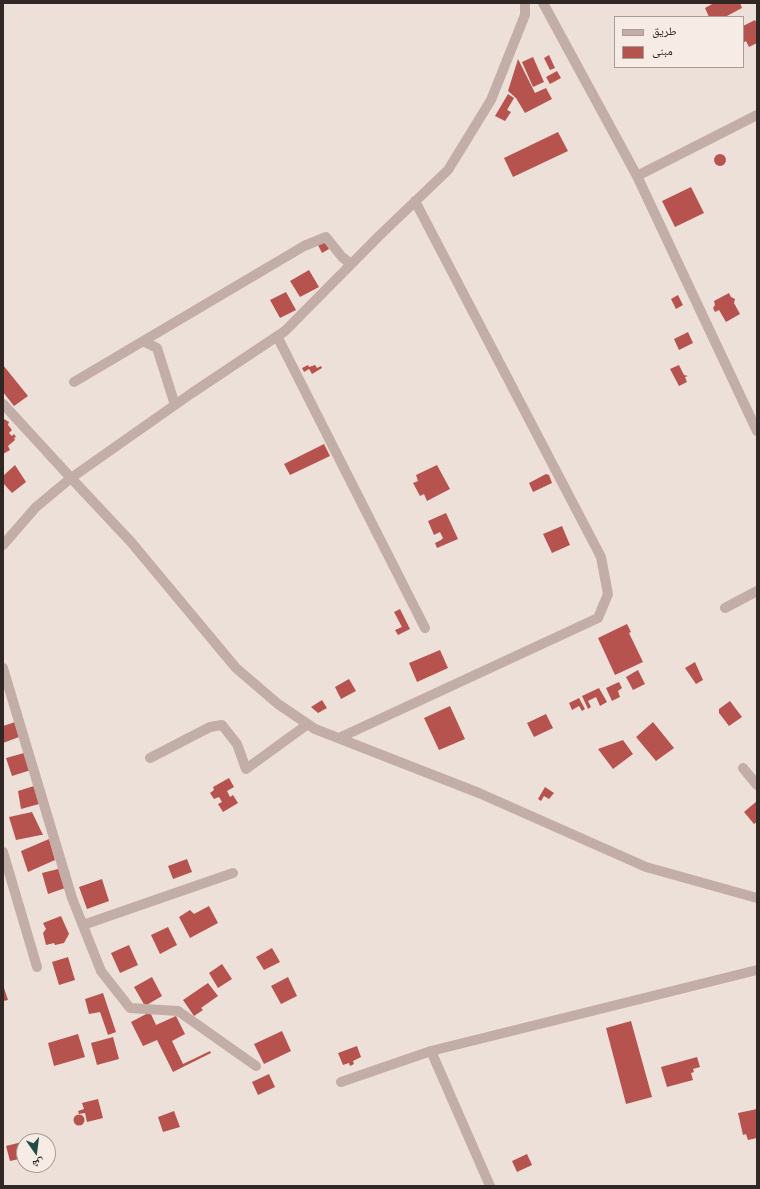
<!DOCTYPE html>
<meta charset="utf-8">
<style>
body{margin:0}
#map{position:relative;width:760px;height:1189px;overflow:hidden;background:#ede0d9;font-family:"Open Sans","Noto Naskh Arabic",sans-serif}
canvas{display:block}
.frame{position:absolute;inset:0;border:4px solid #312826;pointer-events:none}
.legend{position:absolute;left:614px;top:16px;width:130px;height:52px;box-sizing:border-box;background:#f6ebe5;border:1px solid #a79d99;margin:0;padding:5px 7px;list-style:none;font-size:12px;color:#312826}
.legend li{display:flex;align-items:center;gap:8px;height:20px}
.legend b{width:20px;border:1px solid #a79d99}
.north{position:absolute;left:16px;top:1133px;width:40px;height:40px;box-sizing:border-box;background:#f6ebe5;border:1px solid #a79d99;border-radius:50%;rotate:166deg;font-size:11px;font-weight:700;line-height:16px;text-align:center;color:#312826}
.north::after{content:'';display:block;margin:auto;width:14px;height:18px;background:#224d47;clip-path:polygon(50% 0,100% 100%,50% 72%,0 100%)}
</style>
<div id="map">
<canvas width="760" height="1189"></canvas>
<div class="frame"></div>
<ul class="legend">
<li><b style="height:5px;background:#c3aea7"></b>طريق</li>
<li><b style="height:11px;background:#b6534f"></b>مبنى</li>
</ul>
<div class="north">ش</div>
</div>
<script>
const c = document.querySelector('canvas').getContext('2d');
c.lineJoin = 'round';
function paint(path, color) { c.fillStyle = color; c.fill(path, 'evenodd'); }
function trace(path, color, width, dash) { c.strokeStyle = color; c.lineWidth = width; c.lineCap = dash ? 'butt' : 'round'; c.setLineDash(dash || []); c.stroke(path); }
paint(new Path2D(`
 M714,3H740L742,8L725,17H709L705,8Z
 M755,20L757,24V43L749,47L746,41L743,43V26Z
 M549,55L555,68L550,70L544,58Z
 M533,57L544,82L533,87L522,62Z
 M518,59L535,93L546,88L552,99L525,113L516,98L508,91Z
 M557,71L561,78L550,84L546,77Z
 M508,94L514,98L507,110L511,112L505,121L495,116Z
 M558,132L568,151L513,177L504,158Z
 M714 160a6 6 0 1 1 12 0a6 6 0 1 1-12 0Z
 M691,187L704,213L675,227L662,201Z
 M325,242L329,249L322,253L318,245Z
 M309,270L319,287L300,297L290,281Z
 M286,292L296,310L280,318L270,300Z
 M729,293L731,297L735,299L734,303L740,314L726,322L719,310L715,312L713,308L715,305L714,301Z
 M678,295L683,305L676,309L671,299Z
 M688,332L693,343L679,350L674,339Z
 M3,365L28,396L14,406L3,392Z
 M308,365L309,367L315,365L317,368L321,366L322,368L312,374L309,369L304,372L302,368Z
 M679,365L684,375L688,376L685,377L687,382L679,386L670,369Z
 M4,419L9,422L8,425L12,430L9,433L12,436L14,434L16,437L14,438L15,440L8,446L10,450L3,454V420Z
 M324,444L330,456L290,475L284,464Z
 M15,465L26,482L12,493L3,483V476Z
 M437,465L450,489L427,501L424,494L420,496L413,483L418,481L416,475Z
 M546,474L549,475L552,483L533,492L529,483Z
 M446,513L458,539L437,548L435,543L441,540L443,538L440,532L434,535L428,521Z
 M562,526L570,545L552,553L543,534Z
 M400,609L410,629L398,635L395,630L402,627L394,612Z
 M627,624L631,632L629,633L643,662L615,675L598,638Z
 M440,650L448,668L417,682L409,663Z
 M695,662L703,680L696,684L685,668Z
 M638,670L645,684L633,690L626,677Z
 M349,679L356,691L341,699L335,687Z
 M619,682L622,688L618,691L620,697L612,701L606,688Z
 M599,688L607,702L600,706L596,697L588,701L591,707L588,709L582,696Z
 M579,698L585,709L582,711L579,706L572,710L569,703Z
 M322,700L327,708L318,713L311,707Z
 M730,701L742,717L729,726L719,713V709Z
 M450,706L465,739L439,750L424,718Z
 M546,714L553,728L534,737L527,723Z
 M15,722L19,737L3,743V726Z
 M653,722L674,748L656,761L636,737Z
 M623,740L633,754L613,769L598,749Z
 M24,753L31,770L12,776L6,758Z
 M229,778L234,787L227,791L230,797L233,795L238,803L223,812L218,804L222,802L219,797L214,799L210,793L214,790L213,787Z
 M34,786L39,804L21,809L18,791Z
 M545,787L554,793L549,799L544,796L541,801L538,799Z
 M757,801V822L754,824L744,812Z
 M32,812L43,835H41L16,840L9,817Z
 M49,839L55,860L28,872L21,851Z
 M187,859L192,872L173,879L168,866Z
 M62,868L68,887L48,894L42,873Z
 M102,879L109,901L87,909L79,887Z
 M209,906L218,923L190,938L179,917L190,910L194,914Z
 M61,916L69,934L64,943L55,945L54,943L46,945L43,933L46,929L43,923Z
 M168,927L177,945L160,954L151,935Z
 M129,945L138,965L120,973L111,953Z
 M272,948L280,962L264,970L256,957Z
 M68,957L75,980L59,985L52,962Z
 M222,964L232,979L218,988L209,973Z
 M152,977L162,996L145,1006L134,987Z
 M288,977L297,996L281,1004L271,986Z
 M208,983L218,996L201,1008L203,1010L194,1016L183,1000Z
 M3,985L8,1000L3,1001Z
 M103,993L116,1032L108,1035L100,1012L89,1014L85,999Z
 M150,1012L156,1025L176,1016L185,1034L172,1041L183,1064L210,1051L211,1053L173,1072L157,1040L143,1046L131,1022Z
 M631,1021L652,1097L626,1104L606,1028Z
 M282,1031L291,1051L264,1064L254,1044Z
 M78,1034L85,1057L54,1066L48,1043Z
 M113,1037L119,1059L97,1065L91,1043Z
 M357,1046L361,1057L353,1061L354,1064L350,1066L349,1063L343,1065L338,1053Z
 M697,1057L700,1067L693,1069L694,1072L691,1073L693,1080L667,1087L661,1067Z
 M269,1074L275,1087L258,1095L252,1082Z
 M98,1099L103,1118L87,1122L85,1113L79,1114L78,1111L84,1109L82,1103Z
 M757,1109V1138L748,1140L746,1134L743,1135L738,1113Z
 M174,1111L180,1127L163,1132L158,1117Z
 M73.5 1120a5.5 5.5 0 1 1 11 0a5.5 5.5 0 1 1-11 0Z
 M22,1142L24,1158L10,1161L6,1146Z
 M527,1154L532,1165L517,1172L512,1161Z`), '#b6534f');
trace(new Path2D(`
 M543,3L637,176L757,431
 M637,176L757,115
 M277,336L425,628
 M143,341L157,348L175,405
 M74,382L304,246L326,237L342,257L351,264
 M3,404L71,478L131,542L236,668L278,704L315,729L479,793L646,867L757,898
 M3,545L36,507L71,478L192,393L285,331L379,236L448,170L491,100L525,15V3
 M725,608L757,591
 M3,668L72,898L101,971L130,1008L178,1011L256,1066
 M339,738L598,618L608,594L601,557L415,201
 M150,758L210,727L222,725L237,744L246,769L308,724
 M743,768L757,785
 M3,852L37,967
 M83,925L233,873
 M341,1082L431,1051
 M490,1186L431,1051L757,970`), '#c3aea7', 10);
</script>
